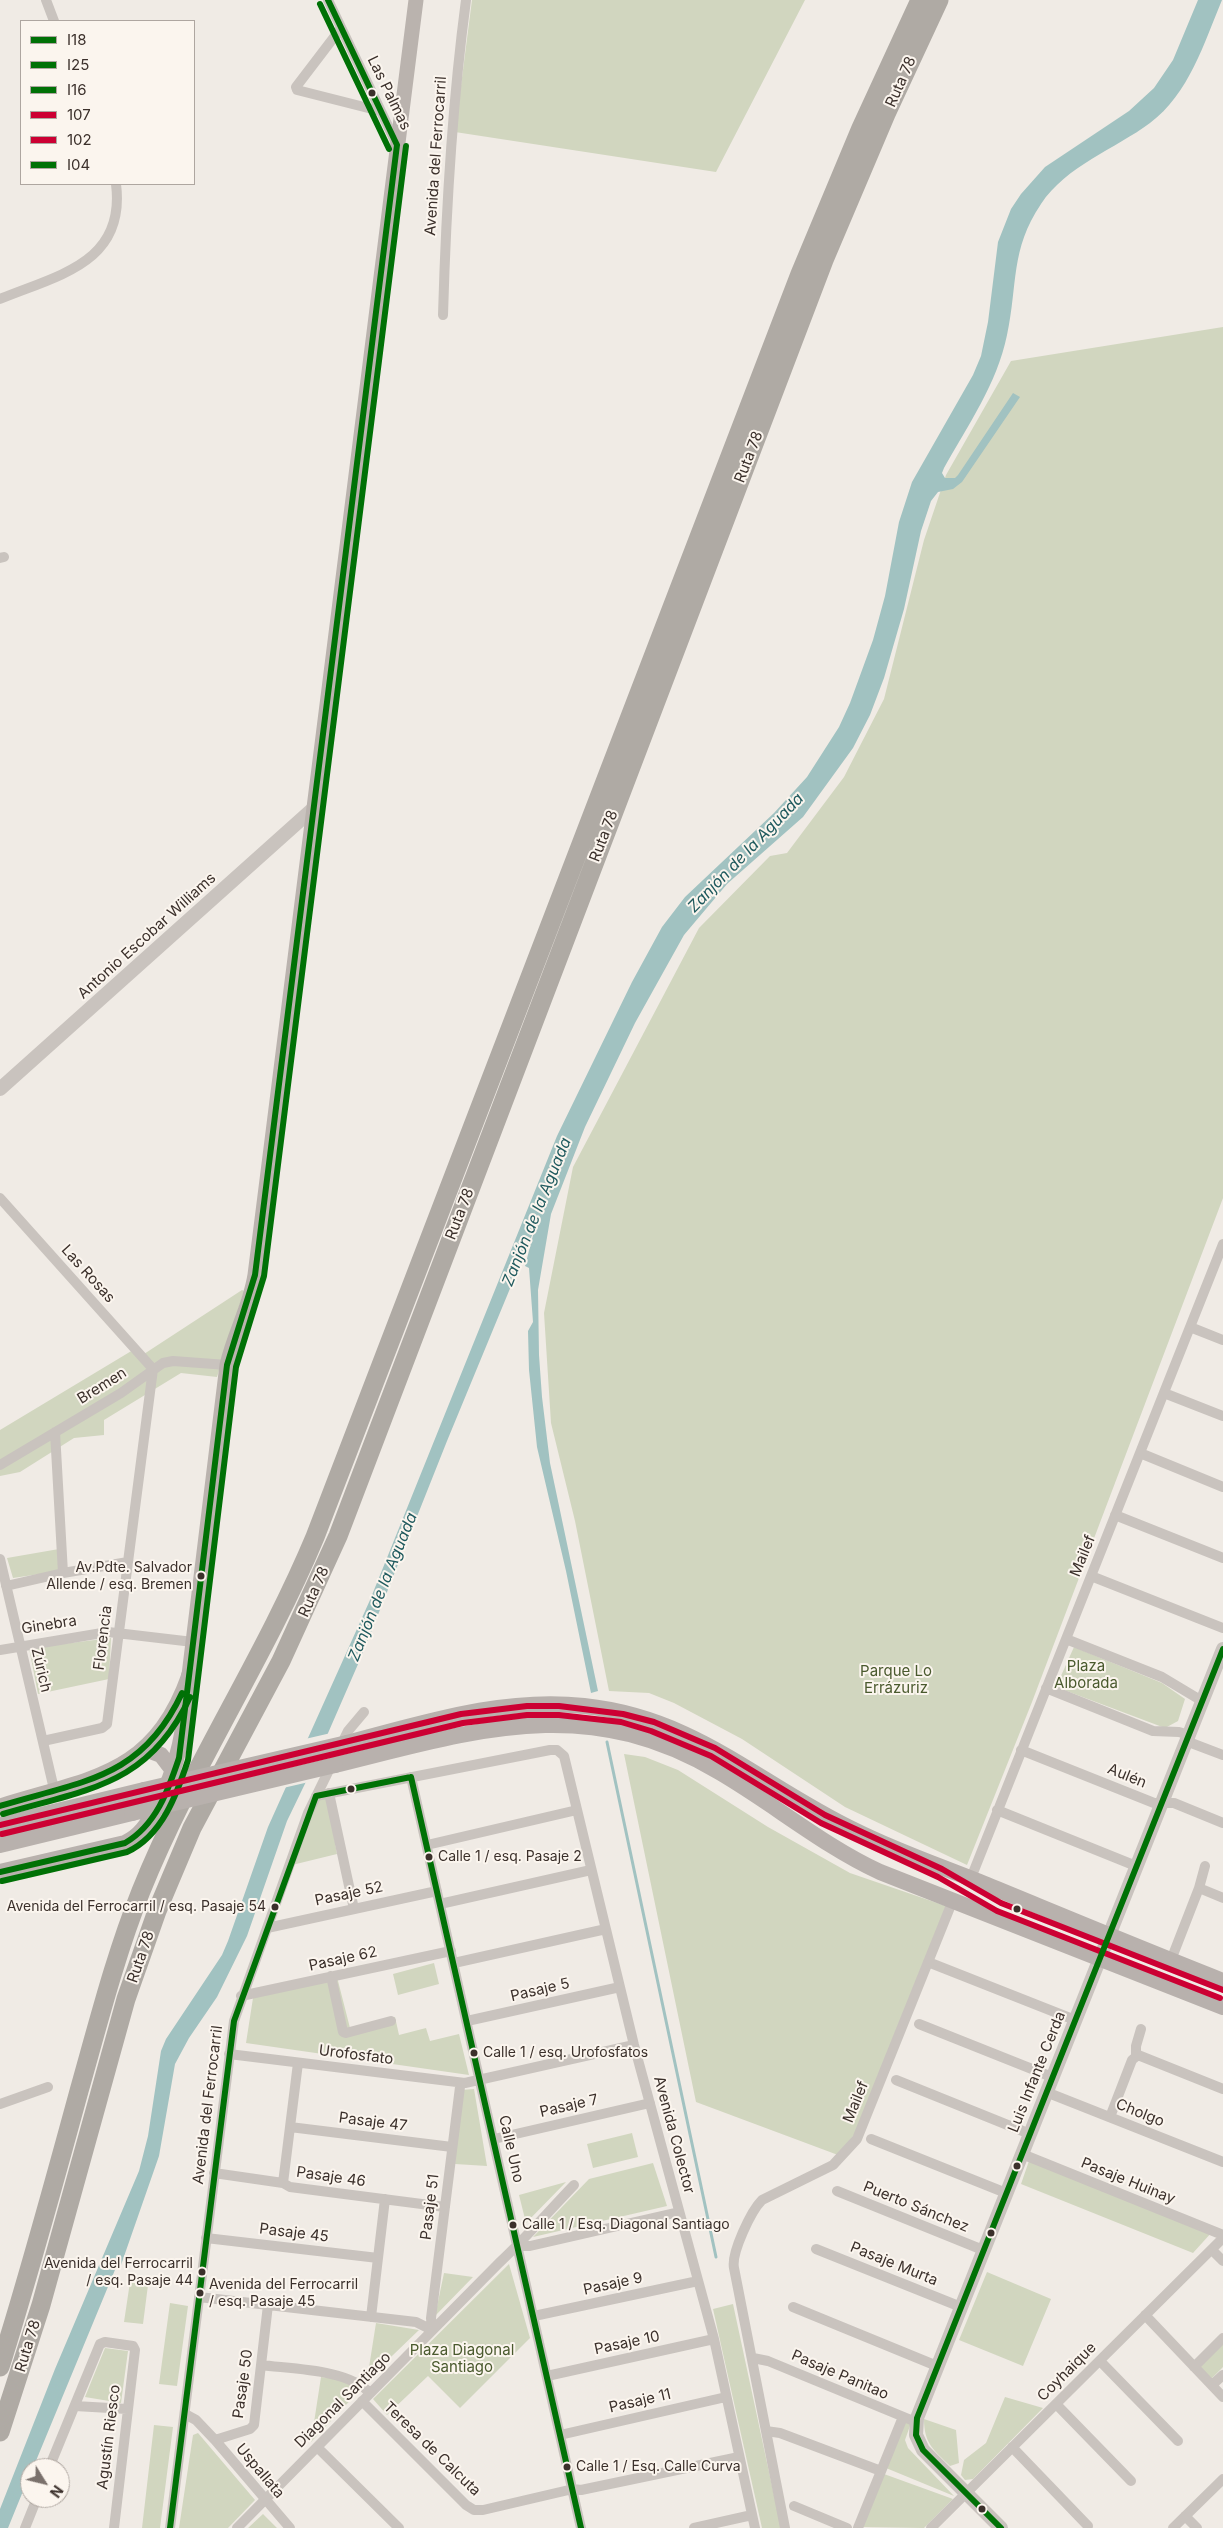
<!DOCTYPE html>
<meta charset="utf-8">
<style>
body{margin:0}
#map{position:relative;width:1223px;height:2528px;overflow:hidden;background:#f0ebe5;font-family:Inter,sans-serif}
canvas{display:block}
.legend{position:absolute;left:20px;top:20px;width:175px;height:165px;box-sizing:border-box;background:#fbf5ee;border:1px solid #aea6a0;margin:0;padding:6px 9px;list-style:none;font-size:15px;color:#3b302b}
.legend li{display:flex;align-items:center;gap:10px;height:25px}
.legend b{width:25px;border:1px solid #aea6a0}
.north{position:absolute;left:20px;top:2458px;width:50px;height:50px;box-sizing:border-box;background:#fbf5ee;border:1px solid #aea6a0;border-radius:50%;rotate:126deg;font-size:14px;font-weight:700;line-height:20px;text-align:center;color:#3b302b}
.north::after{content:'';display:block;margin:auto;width:18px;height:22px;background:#7a716c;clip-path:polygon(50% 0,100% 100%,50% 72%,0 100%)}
</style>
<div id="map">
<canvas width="1223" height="2528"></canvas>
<ul class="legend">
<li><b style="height:6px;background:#007106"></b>I18</li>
<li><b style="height:6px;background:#007106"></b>I25</li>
<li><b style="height:6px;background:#007106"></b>I16</li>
<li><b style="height:6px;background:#c03"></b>107</li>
<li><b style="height:6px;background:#c03"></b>102</li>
<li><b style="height:6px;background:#007106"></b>I04</li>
</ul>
<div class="north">N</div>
</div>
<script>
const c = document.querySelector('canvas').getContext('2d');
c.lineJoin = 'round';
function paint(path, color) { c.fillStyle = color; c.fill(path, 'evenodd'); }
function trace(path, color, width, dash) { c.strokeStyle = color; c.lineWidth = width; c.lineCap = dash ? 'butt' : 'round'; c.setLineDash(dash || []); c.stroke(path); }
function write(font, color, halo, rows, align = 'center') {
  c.font = font + ' Inter,sans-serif'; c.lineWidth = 4; c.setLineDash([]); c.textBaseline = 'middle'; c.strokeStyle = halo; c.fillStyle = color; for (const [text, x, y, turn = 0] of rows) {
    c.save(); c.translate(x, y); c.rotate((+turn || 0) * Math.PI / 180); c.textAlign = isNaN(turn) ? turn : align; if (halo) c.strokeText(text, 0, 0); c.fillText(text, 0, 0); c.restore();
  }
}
paint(new Path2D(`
 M472,0H805L716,172L455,132Z
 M1223,327V1198L1032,1702L967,1865L845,1807L742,1739L674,1703L649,1693L609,1691L575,1521L551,1423L544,1313L573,1167L699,928L770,856L787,853L844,777L884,699L924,540L946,475L1011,361Z
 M242,1290L244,1291L217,1377L181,1373L104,1420V1435L74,1438L20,1472L0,1476V1430L138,1347L144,1354Z
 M59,1549L60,1571L13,1578L7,1558Z
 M111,1638L109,1679L38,1694L29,1648Z
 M1074,1647L1162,1683L1185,1699L1178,1721L1165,1728L1056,1687Z
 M624,1754L645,1757L678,1770L768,1827L850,1873L946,1906L854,2135L838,2155L696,2102Z
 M327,1795L337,1854L292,1865L319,1798Z
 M434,1963L439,1984L398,1995L393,1974Z
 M337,1977L350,2028L395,2017L399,2035L426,2028L430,2041L459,2034L469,2075L246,2043L253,1998Z
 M474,2089L487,2166L455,2164L461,2090Z
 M632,2133L638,2157L593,2168L587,2144Z
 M1030,2158L1212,2232L1193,2253L1021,2184Z
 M653,2163L667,2206L533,2237L589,2179Z
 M566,2182L526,2223L519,2195Z
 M509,2264L530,2338L460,2408L428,2376L387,2415L373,2399Z
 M987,2272L1051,2299L1023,2366L959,2340Z
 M444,2273L473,2277L435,2316Z
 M130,2282L148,2285L143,2324L124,2322Z
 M170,2303L188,2306L177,2386L159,2384Z
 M733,2304L781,2528H762L713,2309Z
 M376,2323L419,2330L367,2380Z
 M1223,2343V2367L1211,2379L1198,2366Z
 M105,2348L128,2351L121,2403L85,2397Z
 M321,2377L338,2379L360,2390L311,2442Z
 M1005,2397L1043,2408L973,2479L965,2480L961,2475L964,2460L986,2443Z
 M924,2419L956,2430L959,2463L950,2466C934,2450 924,2444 924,2419Z
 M904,2420L911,2423L905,2440L908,2448L954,2496L886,2468Z
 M154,2425L173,2427L160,2528H142Z
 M198,2433L255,2500L228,2528H179L193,2435Z
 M884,2474L953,2499L924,2528L862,2527Z
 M263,2514L277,2528H248Z`), '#d1d6bf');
paint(new Path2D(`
 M1198,0H1222C1204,43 1189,94 1150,123C1115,149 1066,166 1041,204C1010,250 1018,284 1007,335C997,384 968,425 944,468L942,473L945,478H955L958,475L1013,393L1020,397L962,482L953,489L938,492L931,501L921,531L904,609L884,678L870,715L853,748L803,817L727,884L684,935L635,1023L585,1127L551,1214L538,1290L539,1355L542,1397L550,1463L598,1691L591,1693L566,1571L537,1447L529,1370L528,1331L533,1322L529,1268L525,1266L535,1228L447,1441L362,1655L315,1763L287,1821L247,1936L217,1997L189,2038L175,2064L159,2156L121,2265H117L33,2468H30V2474L8,2528H0V2509L55,2369L139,2171L148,2136L161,2051L166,2039L222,1955L228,1941L268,1827L370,1600L557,1136L632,982L662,927L685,897L774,813L807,777L839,727L850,703L873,640L885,596L899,522L912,482L973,375L981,356L988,322L998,242L1011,209L1021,194L1045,167L1129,111L1154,88L1173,60Z`), '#a1c2c1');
paint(new Path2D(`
 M331,1733L309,1782L283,1788L305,1739Z`), '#f0ebe5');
trace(new Path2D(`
 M607,1742L716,2257`), '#a1c2c1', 3);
trace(new Path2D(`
 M46,0L54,21
 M328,0L397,145
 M341,28L296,87L297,90L380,111
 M0,299C58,275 126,263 116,184
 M443,315C446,209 452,105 466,0
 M0,558L4,557
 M0,1198L153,1369
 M1190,1327L1223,1340
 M1164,1393L1223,1416
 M55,1432L63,1573
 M1140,1453L1223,1487
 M0,1465L121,1393L163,1363L173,1361L227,1365
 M1115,1515L1223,1558
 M0,1559L54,1789
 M1091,1576L1223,1628
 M6,1586L63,1573L128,1562
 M1066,1639L1162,1677L1202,1701
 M0,1650L108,1632L193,1642
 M1046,1688L1153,1731L1179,1732L1189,1735
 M43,1741L102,1728L107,1724L153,1369
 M1186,1741L1223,1755
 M1021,1750L1154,1803H1174L1223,1823
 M411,1777L581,2528
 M329,1793L354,1909
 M316,1796L550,1750H557L564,1756L634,2045L714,2339L755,2528
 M997,1810L1136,1866
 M427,1845L577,1810
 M971,1878L1223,1244
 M1199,1888L1223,1898
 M440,1904L591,1870
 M267,1928L437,1891
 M1171,1960L1199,1888L1205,1866
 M928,1962L1075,2020
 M454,1963L606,1929
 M331,1976L343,2032L346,2033L391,2021
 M241,1996L451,1951
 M467,2021L620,1987
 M919,2024L1052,2077
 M229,2054L465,2083L634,2045
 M1136,2056V2046L1141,2029
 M896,2080L1030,2134
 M1046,2092L1223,2162
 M0,2104L48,2087
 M1110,2117L1132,2060L1138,2055L1223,2089
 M290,2127L452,2147
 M494,2139L650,2103
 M871,2139L1006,2193
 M1022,2154L1223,2235
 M214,2173L283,2183L290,2187L445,2207
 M283,2183L298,2063
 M837,2191L983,2250
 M206,2238L378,2258
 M518,2246H530L679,2212
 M816,2249L961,2307
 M1212,2250L1223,2261
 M199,2297L416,2322L432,2330
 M793,2307L937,2366
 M1145,2315L1223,2397
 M534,2316L698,2281
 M371,2317L385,2199
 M432,2330L431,2318L460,2087
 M753,2358L768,2361L916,2422
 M1100,2361L1178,2441
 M261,2365C292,2369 348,2369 370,2393
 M1194,2367L1223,2338
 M547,2376L714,2339
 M1212,2385L1223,2375
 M362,2401L466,2505L474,2510H483L573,2489L581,2490L739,2457
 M1056,2404L1131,2481
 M75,2406L127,2409
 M185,2414L196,2420L215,2440L290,2528
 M766,2431L780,2433L881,2471
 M560,2435L726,2397
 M215,2440L250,2429L254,2425L268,2305
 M317,2447L399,2528
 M1012,2447L1088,2526
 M49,2468L100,2344L105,2342L133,2346L135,2350L114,2528
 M794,2506L847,2528
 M1185,2516L1197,2528
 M25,2528L37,2498
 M170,2528L234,2021L308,1813L348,1731L364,1712
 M237,2528L499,2263C525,2239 549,2211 574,2185
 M694,2528L752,2515
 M785,2528L734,2268C731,2253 751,2211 762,2200L833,2165L857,2139L953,1900
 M858,2528L903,2417
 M931,2528L1223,2238
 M1173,2528L1223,2479`), '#c9c3be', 10);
trace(new Path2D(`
 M0,1089L315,807
 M1001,2528L923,2450L916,2435L917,2418L1223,1649`), '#c9c3be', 14);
trace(new Path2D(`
 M0,1806C92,1777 153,1776 189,1675L227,1365C234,1334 250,1307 255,1275L416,0`), '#bab3ae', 15);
trace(new Path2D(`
 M347,1743C424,1723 503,1697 584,1706C697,1718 759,1785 856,1831C898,1852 943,1867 987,1885C1065,1917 1144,1950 1223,1981
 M145,1749L161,1755L174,1772
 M335,1765C474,1731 585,1692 719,1772C774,1804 822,1845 880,1872L1223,2007
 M0,1825L144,1790
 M0,1845L132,1813
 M0,1872L125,1843C140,1836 147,1825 155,1810C180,1766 185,1725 189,1675`), '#b8b1ad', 16);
trace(new Path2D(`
 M0,2367C29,2275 54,2183 79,2091C98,2024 115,1956 141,1891C190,1769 264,1659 315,1537L800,274L861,128L920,0
 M0,2432L41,2305L126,1999L157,1911L192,1828L281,1661L338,1536L824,260L886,114L939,0`), '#afaaa4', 19);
trace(new Path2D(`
 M144,1790L347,1743
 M132,1813L335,1765`), '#b8b1ad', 16);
trace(new Path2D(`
 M328,0L397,145
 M0,1806C82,1781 142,1779 182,1693
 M0,1872L125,1843C156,1825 168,1791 179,1758L227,1365L255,1275L397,145`), '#007106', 6);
trace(new Path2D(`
 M320,4L389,149
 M3,1814C87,1789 149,1786 190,1697
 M2,1881L127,1852C162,1836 177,1794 188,1760L236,1367L264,1276L406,146`), '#007106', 6);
trace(new Path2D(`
 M411,1777L581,2528
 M316,1796L411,1777
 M170,2528L234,2021L316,1796`), '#007106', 6);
trace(new Path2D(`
 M0,1825L461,1714L527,1706H559L623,1714L654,1722L715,1748L825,1815L942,1869L1001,1903L1223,1990`), '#c03', 6);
trace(new Path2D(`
 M2,1834L463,1723L527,1715H559L621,1722L651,1731L711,1756L821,1823L938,1877L997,1911L1220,1998`), '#c03', 6);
trace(new Path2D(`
 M1001,2528L923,2450L916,2435L917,2418L1223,1649`), '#007106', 6);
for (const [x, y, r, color] of [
 [372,93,4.5,"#3b302b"],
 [201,1576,4.5,"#3b302b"],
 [351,1789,4.5,"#3b302b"],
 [429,1857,4.5,"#3b302b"],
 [275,1907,4.5,"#3b302b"],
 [1017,1909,4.5,"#3b302b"],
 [474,2053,4.5,"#3b302b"],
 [1017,2166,4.5,"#3b302b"],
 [513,2225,4.5,"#3b302b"],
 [991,2233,4.5,"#3b302b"],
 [202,2272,4.5,"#3b302b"],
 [200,2293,4.5,"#3b302b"],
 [567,2467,4.5,"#3b302b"],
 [982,2509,4.5,"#3b302b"]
]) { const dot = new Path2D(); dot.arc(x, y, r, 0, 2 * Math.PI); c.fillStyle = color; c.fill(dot); trace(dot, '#fbf5ee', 2); }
write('14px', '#3b302b', '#fbf5ee', [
 ["Av.Pdte. Salvador",192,1568,"right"],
 ["Allende / esq. Bremen",192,1585,"right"],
 ["Calle 1 / esq. Pasaje 2",438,1857],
 ["Avenida del Ferrocarril / esq. Pasaje 54",266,1907,"right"],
 ["Calle 1 / esq. Urofosfatos",483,2053],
 ["Calle 1 / Esq. Diagonal Santiago",522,2225],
 ["Avenida del Ferrocarril",193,2264,"right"],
 ["/ esq. Pasaje 44",193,2281,"right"],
 ["Avenida del Ferrocarril",209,2285],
 ["/ esq. Pasaje 45",209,2302],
 ["Calle 1 / Esq. Calle Curva",576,2467]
], 'left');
write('15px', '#3b302b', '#fbf5ee', [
 ["Ruta 78",901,82,-66],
 ["Las Palmas",389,93,64],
 ["Avenida del Ferrocarril",436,156,-86],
 ["Ruta 78",749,457,-69],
 ["Ruta 78",604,836,-69],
 ["Antonio Escobar Williams",147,936,-42],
 ["Ruta 78",460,1214,-69],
 ["Las Rosas",88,1274,48],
 ["Bremen",102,1386,-32],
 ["Mailef",1083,1556,-68],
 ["Ruta 78",314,1592,-66],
 ["Ginebra",49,1625,-9],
 ["Florencia",103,1638,-83],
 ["Zúrich",41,1670,77],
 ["Aulén",1127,1776,22],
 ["Pasaje 52",349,1894,-12],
 ["Ruta 78",141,1957,-71],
 ["Pasaje 62",343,1959,-12],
 ["Pasaje 5",540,1990,-13],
 ["Urofosfato",356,2055,7],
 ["Luis Infante Cerda",1037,2072,-68],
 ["Mailef",856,2102,-68],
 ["Avenida del Ferrocarril",208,2105,-83],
 ["Pasaje 7",569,2106,-13],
 ["Cholgo",1140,2113,22],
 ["Pasaje 47",373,2122,7],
 ["Avenida Colector",674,2135,75],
 ["Calle Uno",511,2149,77],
 ["Pasaje 46",331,2177,8],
 ["Pasaje Huinay",1128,2181,22],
 ["Pasaje 51",430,2207,-83],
 ["Puerto Sánchez",916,2207,22],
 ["Pasaje 45",294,2233,7],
 ["Pasaje Murta",894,2264,22],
 ["Pasaje 9",613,2284,-12],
 ["Pasaje 10",627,2343,-12],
 ["Ruta 78",28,2346,-73],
 ["Coyhaique",1067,2372,-45],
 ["Pasaje Panitao",840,2375,23],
 ["Pasaje 50",243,2384,-82],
 ["Diagonal Santiago",343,2400,-45],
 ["Pasaje 11",640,2401,-13],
 ["Agustín Riesco",109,2437,-83],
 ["Teresa de Calcuta",432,2449,44],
 ["Uspallata",260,2471,50]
]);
write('15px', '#4a5a2e', '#fbf5ee', [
 ["Plaza",1086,1666],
 ["Alborada",1086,1683],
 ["Parque Lo",896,1671],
 ["Errázuriz",896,1688],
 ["Plaza Diagonal",462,2350],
 ["Santiago",462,2367]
]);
write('italic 16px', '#1f5a5e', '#fbf5ee', [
 ["Zanjón de la Aguada",746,853,-46],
 ["Zanjón de la Aguada",537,1212,-68],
 ["Zanjón de la Aguada",383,1587,-68]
]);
</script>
